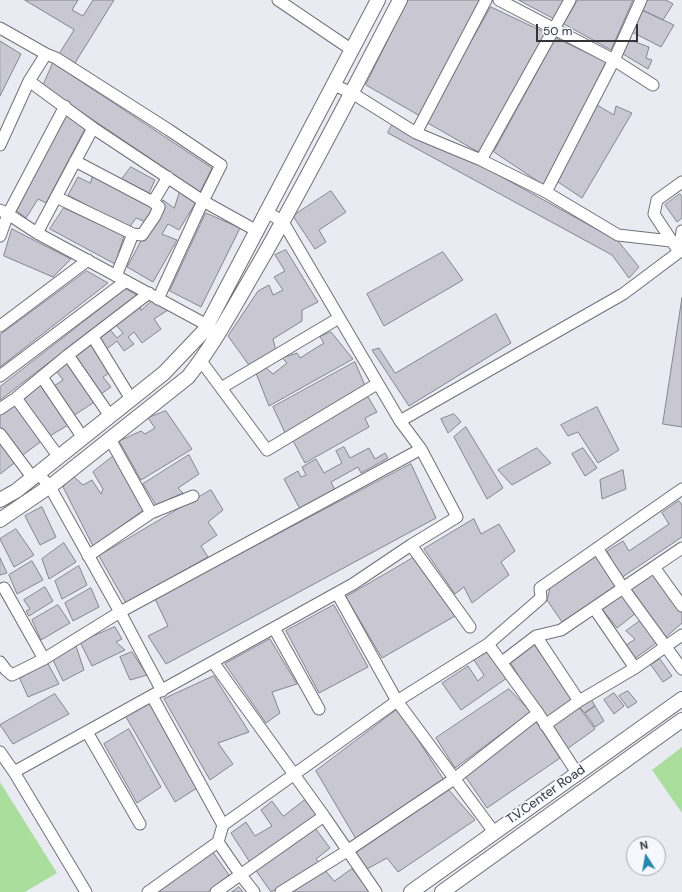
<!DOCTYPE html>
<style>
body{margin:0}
#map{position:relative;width:682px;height:892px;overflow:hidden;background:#eaeaf3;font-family:"DM Sans",sans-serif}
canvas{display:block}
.north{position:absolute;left:626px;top:836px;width:40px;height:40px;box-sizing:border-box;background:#f7f7ff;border:1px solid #a9a9af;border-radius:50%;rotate:349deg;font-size:11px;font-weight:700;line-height:16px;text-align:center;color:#343438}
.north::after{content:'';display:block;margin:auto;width:14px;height:18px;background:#2488b2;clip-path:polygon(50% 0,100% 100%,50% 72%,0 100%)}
.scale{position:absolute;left:536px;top:24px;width:102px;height:18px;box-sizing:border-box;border:2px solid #343438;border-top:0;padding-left:5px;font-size:12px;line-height:14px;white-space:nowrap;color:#343438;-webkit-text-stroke:3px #f7f7ff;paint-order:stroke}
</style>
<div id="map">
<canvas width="682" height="892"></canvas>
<div class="north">N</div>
<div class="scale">50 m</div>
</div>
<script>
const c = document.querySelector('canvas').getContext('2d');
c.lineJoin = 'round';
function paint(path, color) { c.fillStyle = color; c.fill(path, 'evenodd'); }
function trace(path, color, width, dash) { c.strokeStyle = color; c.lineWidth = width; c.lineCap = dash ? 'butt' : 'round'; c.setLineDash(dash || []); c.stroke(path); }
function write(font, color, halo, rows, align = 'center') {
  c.font = font + ' "DM Sans",sans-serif'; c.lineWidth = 3.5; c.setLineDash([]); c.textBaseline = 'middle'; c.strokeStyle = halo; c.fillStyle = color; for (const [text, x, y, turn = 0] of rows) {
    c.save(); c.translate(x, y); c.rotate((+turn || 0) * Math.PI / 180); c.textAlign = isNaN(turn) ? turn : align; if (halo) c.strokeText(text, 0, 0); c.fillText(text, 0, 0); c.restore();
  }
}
paint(new Path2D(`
 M682,747V813L652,770Z
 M0,782L57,873L25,892H0Z`), '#aade9d');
const building = new Path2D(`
 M25,0H78L72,10L83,16L93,0H114L75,63L59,54L74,30Z
 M408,0H481L420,116L366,85Z
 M519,0H565L555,19Z
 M578,0H633L611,50L564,24Z
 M648,0H666L673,4L663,20L642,10Z
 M491,7L546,33L480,153L426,122Z
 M642,10L674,25L661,47L632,32Z
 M556,38L606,62L545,186L494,152Z
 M630,40L649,47L646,58L652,60L648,69L623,54Z
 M0,41L21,54L0,96Z
 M53,63L212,168L200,192L43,86Z
 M597,105L614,115L616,106L632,113L582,198L558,182Z
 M66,114L85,129L46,203L38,199L26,218L17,211Z
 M392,125L482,166L618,241L639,267L629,278L612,255L388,133Z
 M131,167L155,180L149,193L122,179Z
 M93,176L154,208L146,222L136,218L129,228L68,195L78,177L90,183Z
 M180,191L196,202L179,230L168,224L162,234L177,240L153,282L127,267L163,200L174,208Z
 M331,191L346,212L319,230L326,242L315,249L293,216Z
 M680,194L682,197V218L677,222L665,205Z
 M64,208L124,236L115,264L50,229Z
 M206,213L240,228L201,307L170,291Z
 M12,229L71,259L53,277L4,256Z
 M286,250L318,302L302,310V321L273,339L276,351L251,368L228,336L258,291L269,285L273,295L283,290L274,277L285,271L275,255Z
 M443,252L463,280L384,326L367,294Z
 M87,271L108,283L0,367V335Z
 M126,289L137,295L0,400V387Z
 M682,298V427L663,424Z
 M153,300L168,310L154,319L161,329L142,343L134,332L128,337L134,344L124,351L117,341L104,351L94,337L108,327L117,338L123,333L115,324L140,306L141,310Z
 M496,314L511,343L409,406L372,350L379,348L395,373Z
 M331,332L353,359L269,406L256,373L265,367L273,374L287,363L282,358L297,353L300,358L324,343L320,337Z
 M92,345L109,373L103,377L111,387L98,396L73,358Z
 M68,359L96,401L73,416L51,388L63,380L55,369Z
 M355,362L366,388L286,435L273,407Z
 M41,381L70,424L48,437L21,398Z
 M368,397L377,412L365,418L369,427L305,463L292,439Z
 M15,403L43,440L20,457L0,430V413Z
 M597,407L619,450L598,463L578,432L568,436L561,425Z
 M166,411L192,449L141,480L119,441L141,431L145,434L155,428L148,418Z
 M454,414L461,422L448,433L441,419Z
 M466,427L503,488L487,499L454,437Z
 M0,439L17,461L0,474Z
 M344,447L350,458L369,448L375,459L385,453L388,458L361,473L358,467L331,482L335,490L300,509L284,479L298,471L301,477L306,475L302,467L316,459L324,473L342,463L336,451Z
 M537,448L551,463L512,485L498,470Z
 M583,448L597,468L585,476L572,454Z
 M115,455L145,509L93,546L63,487L73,476L83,485L92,480L101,494L103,489L93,472Z
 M189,455L199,474L178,488L183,493L156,505L143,484Z
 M411,464L436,518L166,664L148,636L168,626L155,599Z
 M623,470L626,489L602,499L600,480Z
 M211,490L223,510L208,522L217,535L201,546L208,557L126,603L99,556Z
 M679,501L682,505V537L621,578L607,551L623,541L629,551L669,524L662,513Z
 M42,507L56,537L40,545L25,516Z
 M474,519L481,534L499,524L515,551L501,562L509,575L472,603L464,587L455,594L424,549Z
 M16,529L34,555L14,567L0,539Z
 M64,543L76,562L49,579L42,559Z
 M596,555L617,586L562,622L547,600L550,588Z
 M0,558L7,573L0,575Z
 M413,558L455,616L382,658L346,597Z
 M32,561L43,580L17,594L9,575Z
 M79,566L87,585L62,599L55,581Z
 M653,572L682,613V623L666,637L630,587Z
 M45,587L53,601L29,616L26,611L30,609L24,600Z
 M91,588L99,607L73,621L65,603Z
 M623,594L636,613L617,628L602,609Z
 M58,605L70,623L41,640L32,620Z
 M334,605L368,667L319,693L286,631Z
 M643,619L659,641L634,659L625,646L635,639L626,631Z
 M115,627L122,639L116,642L125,650L92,666L80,642Z
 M270,639L297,684L272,692L280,713L266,723L225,664Z
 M533,643L572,699L546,719L510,662Z
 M76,646L84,670L63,681L53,660Z
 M132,652L147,675L130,680L120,657Z
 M488,652L507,678L461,710L442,683L468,666L478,681L484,675L474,660Z
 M660,659L672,676L663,682L651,665Z
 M47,662L59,684L28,697L20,679Z
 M214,676L249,732L218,743L233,764L210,780L164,699Z
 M509,689L531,712L455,768L436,738Z
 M628,691L637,702L628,708L619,696Z
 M614,693L624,706L614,714L604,700Z
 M55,694L69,714L13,744L0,725Z
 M591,699L595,706L585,713L578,706Z
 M151,702L197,788L175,802L126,717Z
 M578,706L595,729L567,749L551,725Z
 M595,706L604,721L595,727L585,713Z
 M398,709L444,780L356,839L316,771Z
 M535,720L560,758L487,808L463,773Z
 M129,729L161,787L137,803L104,744Z
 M448,789L475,820L398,872L387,858L367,869L356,853Z
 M305,800L317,815L251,864L231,833L246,822L255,836L272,826L261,810L272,801L283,816Z
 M315,828L330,848L316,859L320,863L271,892L255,869Z
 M212,851L229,875L208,892H155Z
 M352,869L371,892H291L325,870L334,881Z
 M239,887L243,892H232Z`);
paint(building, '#c9c8d2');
trace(building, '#85858e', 1);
const minor = new Path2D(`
 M278,0L352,50
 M499,0L614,60L653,85
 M0,28L46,54L56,58L169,130L221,165L203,201L158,299
 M29,81L93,128L203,201L257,231
 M334,85L352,93L416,133L481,160L546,192L618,235L671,241
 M416,133L486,0
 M0,145L29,81L46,54
 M481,160L570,0
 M75,161L153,202
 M546,192L614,60L641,0
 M56,197L133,234
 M0,210L8,214L37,233L207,325
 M37,233L93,128
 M0,236L8,214L65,106
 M679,252L682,231
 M116,276L133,234L142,235L155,216L159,207L153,202L168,177
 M0,326L88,260
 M93,337L131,399
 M68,355L110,416
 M201,361L267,450L377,384
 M0,376L126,281
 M42,377L83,438
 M221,388L339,318
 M16,398L58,456
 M0,409L16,398L68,355L149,293
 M400,421L623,294L679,252L654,214L657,200L682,182
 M0,434L32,477
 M110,439L151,513
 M38,473L50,487L120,612L162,691
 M411,545L470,627
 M597,548L623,588L682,669
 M88,556L151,513L193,496
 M654,567L682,606
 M4,588L44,659
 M337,593L397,701L494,832
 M594,608L635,668
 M274,628L319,709
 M536,636L579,701
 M488,644L538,713L577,773
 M0,662L6,670L12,675L44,659L120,612L421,449
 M213,662L324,816L376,892
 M502,662L536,636L561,630L682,548
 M152,696L223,825
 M545,725L579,701L635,668L682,635
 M87,732L140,824
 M0,752L14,772L86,892
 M14,772L353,584L411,545L457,517L421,449L400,421L283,222L267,212
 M218,842L240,874L254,892
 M148,892L218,842L223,825L397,701L488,644L541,598L540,588L682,489
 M216,892L324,816
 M281,892L347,851L454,779L538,713`);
const tertiary = new Path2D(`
 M0,500L16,491L164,373L204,331L378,0
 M0,520L56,482L188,377C216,342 237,301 260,262C309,176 354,88 400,0
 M411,892L682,699
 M442,892L682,720`);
trace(minor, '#717079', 13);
trace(tertiary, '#717079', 16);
trace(minor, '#fff', 11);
trace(tertiary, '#fff', 14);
write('13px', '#343438', '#f7f7ff', [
 ["T.V.Center Road",546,795,-35]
]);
</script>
